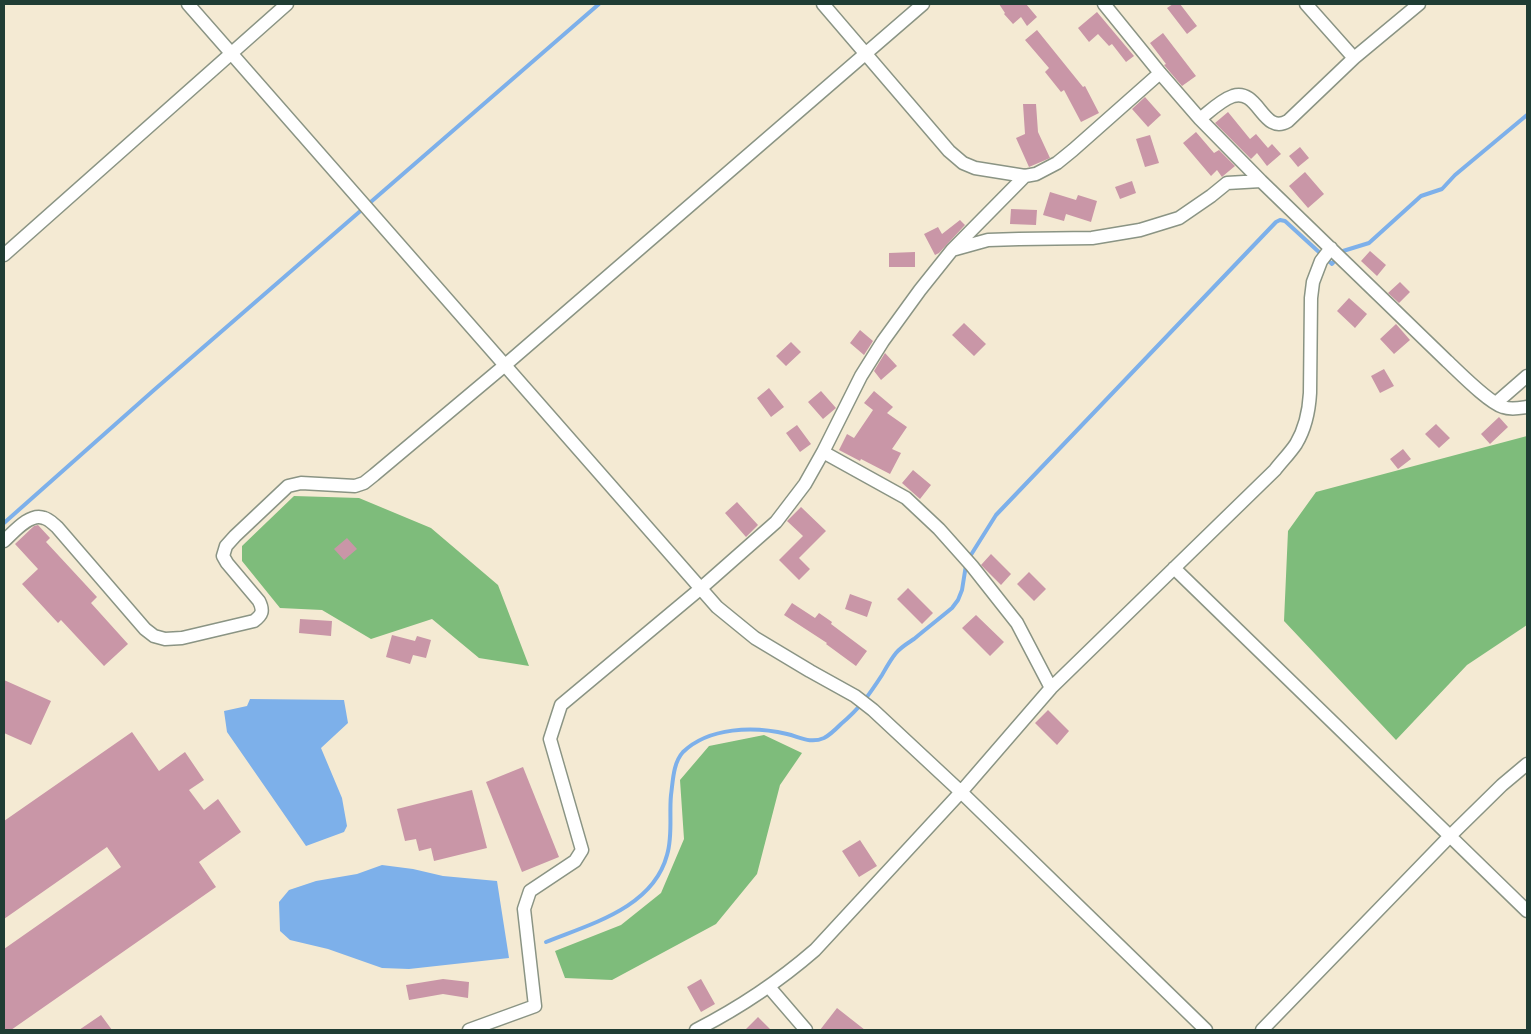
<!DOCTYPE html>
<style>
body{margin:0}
#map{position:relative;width:1531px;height:1034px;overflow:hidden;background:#f4ead3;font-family:"Architects Daughter",sans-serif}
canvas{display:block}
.frame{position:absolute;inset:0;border:5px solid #1f3d34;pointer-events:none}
</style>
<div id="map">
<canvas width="1531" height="1034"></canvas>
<div class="frame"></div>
</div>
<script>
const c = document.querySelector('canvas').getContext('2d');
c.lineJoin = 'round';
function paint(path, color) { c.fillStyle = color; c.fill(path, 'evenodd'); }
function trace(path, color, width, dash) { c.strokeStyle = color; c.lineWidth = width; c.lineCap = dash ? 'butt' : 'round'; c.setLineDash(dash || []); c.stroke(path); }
paint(new Path2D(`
 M1527,436V625L1467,665L1396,740L1284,621L1288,531L1316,492Z
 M294,496L359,498L431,528L498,585L529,666L479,658L432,619L371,639L322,610L280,608L242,561V546Z
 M764,735L802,753L780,785L757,874L716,924L612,980L565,978L555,951L621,925L661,893L684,839L680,780L709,746Z`), '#7ebc7b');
paint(new Path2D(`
 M250,699L344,700L348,723L321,748L342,798L347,826L344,832L306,846L227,732L224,711L247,706Z
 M382,865L413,869L443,876L497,881L509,958L409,969L382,968L328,949L290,940L280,931L279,902L289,890L316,881L357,874Z`), '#7db0ea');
trace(new Path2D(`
 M4,523L154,390L599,4
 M969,558L996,515L1276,222L1280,220L1285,221L1332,264L1343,251L1369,243L1421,196L1442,189L1455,175L1527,115
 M546,942C590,924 653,908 667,855C673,836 669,814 671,795C673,781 673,763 683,752C709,727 754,726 787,734C800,737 810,744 824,738C830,735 836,729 841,724C860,708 869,695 882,675C886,668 891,659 896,653C901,647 908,643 914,639C927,628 940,618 952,608L958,600L962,590L966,565`), '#7db0ea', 4);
paint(new Path2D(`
 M999,4H1026L1037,17L1027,26L1021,17L1013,24L1004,14L1005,13Z
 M1173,4H1180L1197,26L1187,34L1167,8Z
 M1097,12L1134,56L1126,62L1112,44L1109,46L1098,34L1089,42L1078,28Z
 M1037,30L1083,87L1085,86L1099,113L1081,122L1064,90L1061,92L1045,72L1049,68L1025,40Z
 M1163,33L1196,76L1182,86L1164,65L1166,64L1150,43Z
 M1145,97L1161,115L1148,127L1132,109Z
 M1023,104H1036L1038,132L1050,158L1029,167L1016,138L1025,134Z
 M1228,112L1250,139L1256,134L1268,148L1272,144L1281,154L1267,166L1257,153L1251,159L1215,123Z
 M1196,132L1214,153L1219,150L1235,166L1223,176L1222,177L1217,170L1211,176L1183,143Z
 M1150,135L1159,163L1145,167L1136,139Z
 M1300,147L1309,158L1298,167L1289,156Z
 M1305,172L1324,194L1308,208L1289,186Z
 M1132,181L1136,193L1120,199L1115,187Z
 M1050,192L1076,200L1078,195L1097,201L1091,222L1066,214L1064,221L1043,215Z
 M1011,209L1037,210L1036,225L1010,224Z
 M960,220L965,225L939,253L935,255L924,234L938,227L942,234Z
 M1370,251L1386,265L1377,276L1361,261Z
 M915,252V267H889V253Z
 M1400,282L1410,292L1399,303L1388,293Z
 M1349,298L1367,314L1355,328L1337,311Z
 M964,323L986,344L974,356L952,335Z
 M1396,324L1410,340L1394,354L1380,339Z
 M860,330L873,341L864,355L850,343Z
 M791,342L801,352L786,366L776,356Z
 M885,353L897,366L881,380L874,371Z
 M1384,369L1394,386L1380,393L1371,376Z
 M769,388L784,407L771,417L757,398Z
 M821,391L836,408L823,419L808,402Z
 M874,391L893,407L887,413L907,427L892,449L901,453L890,474L861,459L860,461L839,450L847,434L854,438L873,410L864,403Z
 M1499,417L1508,427L1490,444L1481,434Z
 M1436,424L1450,438L1439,448L1425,434Z
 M797,425L811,444L800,452L786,433Z
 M1403,449L1411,459L1398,469L1390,459Z
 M913,470L931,485L920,499L902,483Z
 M737,502L758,525L746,537L725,513Z
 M801,507L826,531L799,558L810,569L799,580L779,560L803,536L787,521Z
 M38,525L50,538L46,542L97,597L91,603L128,644L104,666L61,620L58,623L22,584L38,569L15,544L34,526Z
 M347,538L357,549L344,560L334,549Z
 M991,554L1011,574L1001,585L981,565Z
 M1029,572L1046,589L1034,601L1017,584Z
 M908,588L933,613L922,624L897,599Z
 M850,594L872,602L867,617L845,609Z
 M792,603L815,618L819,613L832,622L831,624L867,651L856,666L826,644L827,643L784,615Z
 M976,615L1004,642L990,656L962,628Z
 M300,619L332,621L331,636L299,633Z
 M392,635L415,641L417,636L431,640L426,658L413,655L410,664L386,657Z
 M4,680L51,701L31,745L4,733Z
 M1048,710L1069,731L1057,745L1035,723Z
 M132,732L159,771L185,752L204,780L189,790L204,810L218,799L241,832L199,862L216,887L11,1030H4V949L121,867L107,847L4,919V821Z
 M523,767L559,857L522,872L486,782Z
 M472,790L487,848L434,861L431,848L419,851L416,839L405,841L397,809Z
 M860,840L877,866L859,877L842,851Z
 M443,979L469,982L468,998L443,994L409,1000L406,985Z
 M701,979L715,1004L701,1012L687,987Z
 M837,1008L865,1030H820Z
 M101,1015L112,1030H79Z
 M758,1017L771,1030H745Z`), '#c996a7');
const minor = new Path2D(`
 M188,4L717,607L755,638L810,671L855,696L873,710L961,792L1206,1030
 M823,4L949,151L963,163L975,168L1025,176L1036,174L1057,163L1073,150L1160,73
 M1104,4L1160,73L1200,119L1261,181L1447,361C1460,373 1488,402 1503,407C1511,410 1520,408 1527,407
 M1306,4L1354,58
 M1200,119C1210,111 1221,100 1233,96C1259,88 1263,136 1288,121L1354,58L1419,4
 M952,250L988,240L1019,239L1092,238L1140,230L1179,218L1211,196L1227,183L1261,181
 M4,255L287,4
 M1496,403L1527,376
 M823,452L906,498L939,529L972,566L1017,623L1051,688
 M4,541C13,533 30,512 44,518C49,519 53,524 57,527L145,629L154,636L165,639L182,638L254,621C262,615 264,611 259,601L227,563L223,556L226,546L235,536L288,486L301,483L355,486L364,483L374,475L504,366L923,4
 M1174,568L1527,911
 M769,987L806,1030
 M469,1030L535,1006L524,909L530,891L575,861L582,850L550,739L561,705L700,589L776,522L805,484L823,452L861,376L883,341L920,290L952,250L1025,176
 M696,1030C741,1007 777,983 815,950L961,792L1051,688L1275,470C1282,461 1290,453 1296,444C1305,429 1309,411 1310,393L1311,298L1313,282L1321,261L1331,248
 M1262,1030L1450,836L1502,785L1527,764`);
trace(minor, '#8a9484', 15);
trace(minor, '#fff', 12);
</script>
